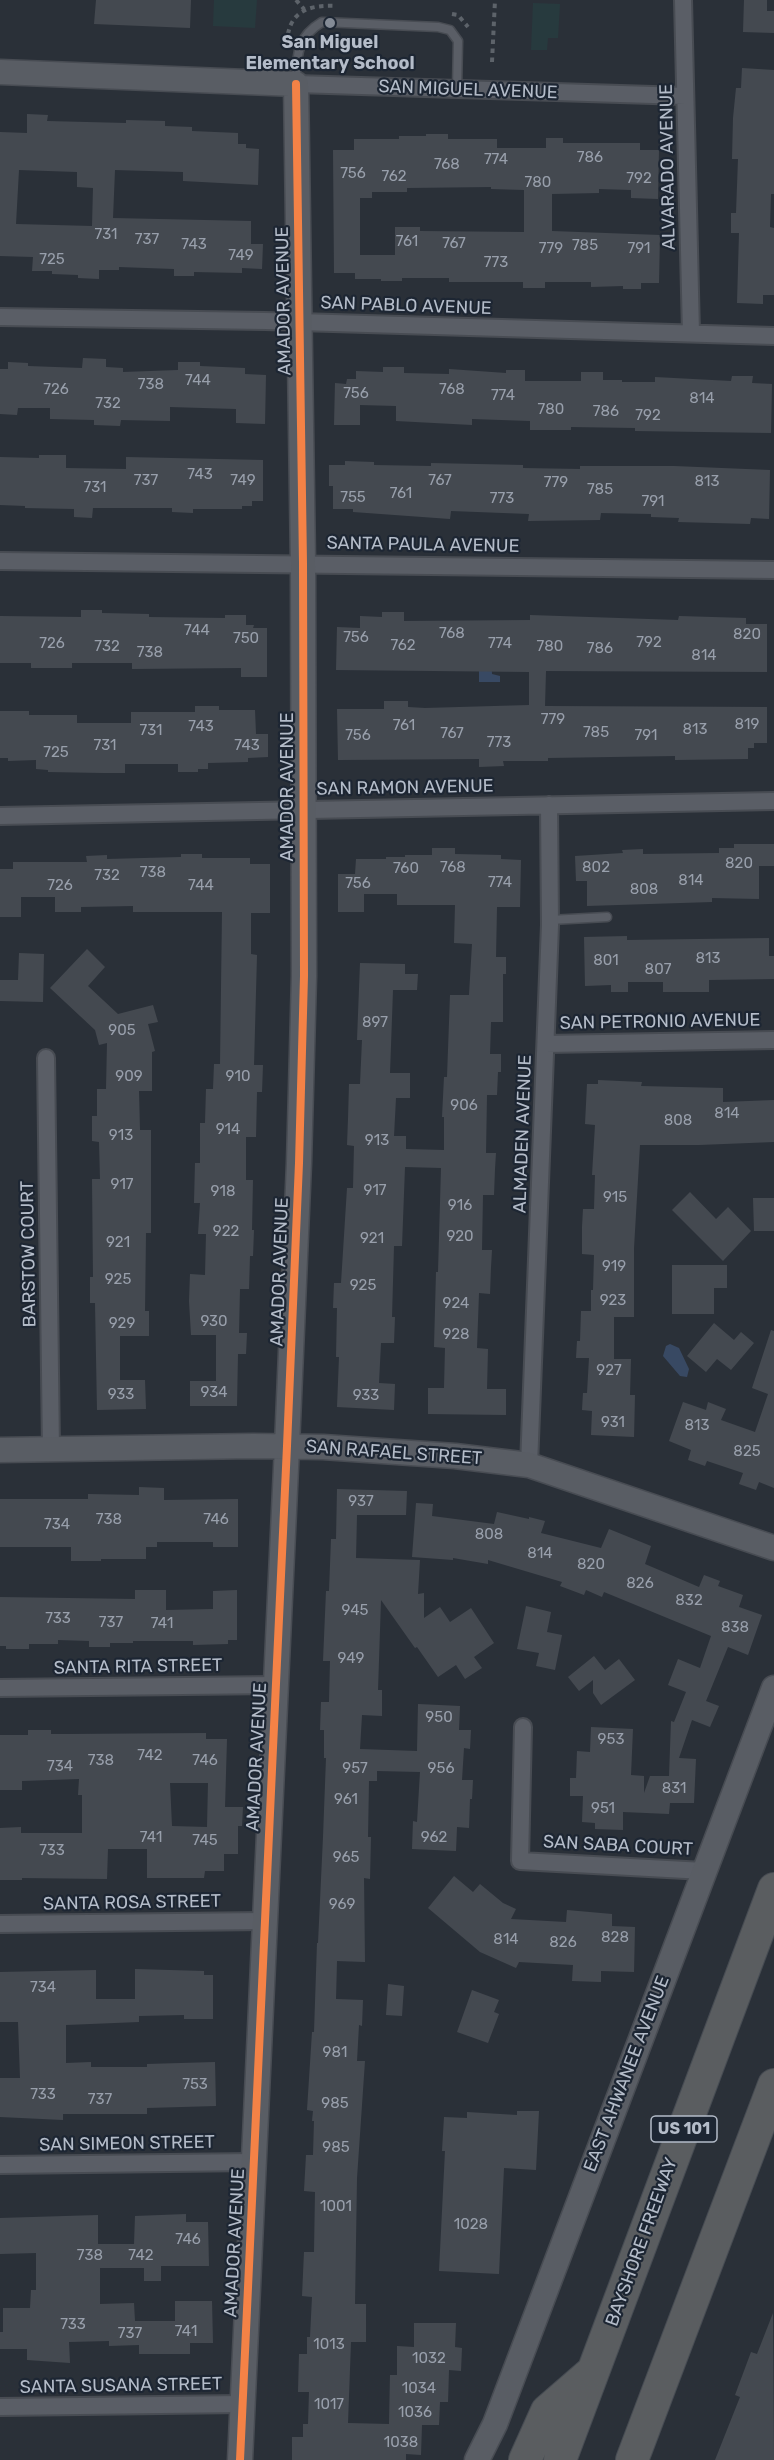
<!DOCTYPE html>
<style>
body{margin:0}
canvas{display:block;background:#2a3038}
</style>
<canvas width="774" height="2460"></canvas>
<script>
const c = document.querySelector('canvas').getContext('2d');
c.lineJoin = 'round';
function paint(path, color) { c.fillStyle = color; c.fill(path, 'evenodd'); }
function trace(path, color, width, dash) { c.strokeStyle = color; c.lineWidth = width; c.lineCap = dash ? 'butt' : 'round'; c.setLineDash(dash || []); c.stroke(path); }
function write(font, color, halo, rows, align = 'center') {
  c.font = font + ' Rubik,sans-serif'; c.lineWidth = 4.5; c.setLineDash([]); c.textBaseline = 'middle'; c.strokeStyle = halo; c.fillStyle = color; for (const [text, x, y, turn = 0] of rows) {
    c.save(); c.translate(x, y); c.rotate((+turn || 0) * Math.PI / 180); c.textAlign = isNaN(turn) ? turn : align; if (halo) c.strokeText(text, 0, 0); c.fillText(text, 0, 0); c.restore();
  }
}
paint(new Path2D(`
 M214,0H257L255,28L213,26Z
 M533,3L560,4L558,38H548L547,50H531Z`), '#273a3e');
paint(new Path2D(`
 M479,657H491L492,674L500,676V682H479Z
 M670,1344L679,1348L689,1369L687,1377L680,1376L663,1356L666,1346Z`), '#384963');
paint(new Path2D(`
 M96,0H191L190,28L94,24Z
 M744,0H767V11H774V33L743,32Z
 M742,68L774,70V194H771L770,227L774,228V295H763V304L737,303L739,233H731V213H736L738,159H732L733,118L736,88H741Z
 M27,114L48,115L47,121L126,123V120L165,121V126L192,127V131L238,133V144H246V148L259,149L258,185L183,181V172L115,170L113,218L251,221V244H263L262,269L242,268V273L194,272V276H174V269L119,267V270H99V279L78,278V275L52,274V271H32L33,257L0,256V132L27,133ZM19,170L77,172V187L93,188L92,226L16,224Z
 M426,134H448V139H497V148H546V138H563V143H640V150H659L658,199L631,198V190L599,189V193L552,194V231L660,235L659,283H641V289H623V286L591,287V282H545V288H523V282H449V278H402V281H381V279H355V273H334L333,150H354V139H399V136H426ZM491,187V189L524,190V232L420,231V227H395V255H360V198H372V192H407V188Z
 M83,358L106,359V367L123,368V372L178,370V362H200V366L245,368V374L266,375L265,424L236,423V409L170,407V421L121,420L120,426L94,425V420L50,419V408H18L17,415L0,414V369H8V362L28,363V366L82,368Z
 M383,367H404V373L449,374V369L506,373V370H525V381H581V372H603V380H622V382H655V377L731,381L732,376H753L752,383L772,384L771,433L635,431V428L571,427V430H530V421L472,419V425L396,421V406L360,405V425H334L335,383L346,384L347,379H356V371L383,372Z
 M39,455H66V468L126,469V457L263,460V501H252V506H242V509H193V513L172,512V508H93L92,518L74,517V509L25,508V506L0,505V457L39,458Z
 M345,461L374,462V465L431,466V463L523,465V468L580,469V466H674L770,470L769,519L751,518L750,524L678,522L679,518L651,517V514L601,513L600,520L528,521L529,514L451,511L450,519L353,512V509H333V486H329V465H345Z
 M81,610H102V613L149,614V617L225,618V615H246V625H254L253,628H267V677H241V668L132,669V663H72V668H31V663H0V616L81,617Z
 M382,612H404V621L530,620V615L678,620L679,616L746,618V624H767V672L546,671L545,706L767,707V743H754V748H748V759L675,760V756L548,758V761H503L504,766L479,767V759L338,760L337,709H384V701H408V707L425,708L529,705V672L336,670L337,627L360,628V616L382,617Z
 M195,706H219V710H255L256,734H268V757L248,758V762L208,763V769H198V772H178V764H125V773H103L48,772V770L36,769V760L8,761V758H0V711H29V715H77V723H131V712H195Z
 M734,844H774V866H759V899L712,898V902L587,906V881H576L575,856L623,853L622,850L643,849V854L719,853V848H734Z
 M432,848H455V854L501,855V859L521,860L520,907H497L496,957H506V974H503V1022H491L490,1054H501V1072H498L497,1095H487L486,1153H496L495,1169L494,1195H483L482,1250H492L491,1267L490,1294L479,1293L477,1348L488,1349L487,1389H506V1415L428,1414V1388H444L445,1348L434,1347L436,1272H438L441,1168L405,1167L402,1246H394L392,1317H395L394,1343H381L379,1383L395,1384L394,1410L337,1407L339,1357H336L337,1308H333L334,1283H341L347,1188H353L354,1146L347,1145L348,1119L349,1084H360L362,1040H357L360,963L405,964V974H418L417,990H393L390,1073H410V1098H396L394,1136H406V1149L444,1150V1117H442L444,1077H447L450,995H469L472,944L454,943L455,905H397V894H364V912H338V874H355L356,859H386V857H405V855H432Z
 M181,854H202V858H250V864H270V913H251V954L257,955L254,1065H263L262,1092H257L256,1137H246V1180H253L252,1230H254L253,1256H250L249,1289H240L239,1333H247L246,1354H238L237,1406H190V1381H216V1335H191L189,1301L190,1274L205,1275L206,1234H198L200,1203H194L195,1163H200V1123H205L206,1089H213L214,1064H220L222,912H133V906L81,907V912H55V897H21V917H0V869H13V862H87L86,856L107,855V859L181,857Z
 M627,936V940L769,938V956H774V979L709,980V992H663V982H628V992H611V985L585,986L584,937Z
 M87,949L105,967L88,986L118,1014L153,1005L158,1022L148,1024L155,1051L152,1052V1091H139L140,1130H151V1233H146L145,1311H149V1336H120V1380H145L146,1409L97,1410L95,1303H90V1277H93L92,1179H100L99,1142L92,1141V1116H97V1089H106L107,1043L99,1045L95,1030L50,988Z
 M19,953L44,954L43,1002L0,1001V980H18Z
 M598,1080L642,1082L641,1086L723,1088V1102L774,1100V1142L699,1145H640L634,1248V1317H614V1359H631L630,1395H635L634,1437L591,1435L592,1411L582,1410L583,1393H587L589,1358H576L577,1341H580L581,1311H591V1290H593L594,1255L582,1254V1227L583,1209H594L595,1175H592L595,1125L585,1124L587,1084H598Z
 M690,1192L716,1219L728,1207L751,1231L723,1261L672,1210Z
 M753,1198H774V1231H754Z
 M672,1265H727V1288H714V1314H672Z
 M714,1323L734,1340L741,1332L754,1343L731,1370L717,1359L706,1372L687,1356Z
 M771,1330L774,1331V1488L759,1482L756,1490L739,1484L743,1473L707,1461L705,1466L688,1460L691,1450L669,1441L683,1402L706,1410L708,1402L726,1409L721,1420L755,1432L768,1394L752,1388Z
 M139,1487L164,1488V1500L238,1499V1547H213V1542H157V1547H146V1559H101V1561H71V1547H0V1499H88V1494L139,1495Z
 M337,1489L407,1491L406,1515H357L356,1558L420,1560L418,1594L424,1593V1618L440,1607L450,1622L471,1608L494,1643L474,1657L482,1668L465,1679L456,1665L438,1677L417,1647L415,1648L381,1600L378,1690H382V1716L362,1715L360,1749L417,1751L418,1704L460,1706L459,1730H471L470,1749L464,1748L462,1780H473L472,1799H470L469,1828L457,1827L456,1851L412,1849L413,1821L417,1822L420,1772L377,1771V1781H369L368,1837H371L370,1879L364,1878L365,1962L337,1961L336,1999L363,2000L362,2026L359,2025L357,2061H365L357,2178L355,2304H366V2342H351L348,2423L389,2424L390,2375H397V2346L414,2347V2323H456L455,2347L462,2348L461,2371L449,2370L448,2402H440L439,2425H422L421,2455L406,2454V2460H292V2437H303V2424H308L309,2392H298L299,2354H307V2337H310L312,2297L302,2296L304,2252H314L315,2192L304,2191L306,2155H313L314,2121H312L313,2111L307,2110L312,2032H314L317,1943H318L323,1837L326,1758H324V1730H320L321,1702H329L330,1661H323L326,1591H329L331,1539H336Z
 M416,1503L433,1504L432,1516L494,1524L497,1512L529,1519V1517L545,1521L541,1533L601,1548L609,1529L651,1546L645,1564L699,1587L704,1575L720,1581L718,1586L743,1595L739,1607L762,1615L748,1655L728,1647L706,1701L719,1706L710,1727L692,1720L679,1758L696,1759L694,1803H670L669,1814L623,1812V1830L595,1829V1823L582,1822L583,1796H570V1778H576L577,1751L590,1752L591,1727L633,1729L631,1775L644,1776V1793L650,1776H669L671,1721L674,1722L686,1692L668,1685L678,1659L700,1668L711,1636L604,1592L602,1597L586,1590L584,1595L560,1586L562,1582L488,1560V1564L453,1558V1560L412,1557Z
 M135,1590H166V1610L213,1609V1591L237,1590V1640H228V1644L193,1645V1641H133V1643H110V1647H89V1641L58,1640V1644H29V1649H6V1646H0V1597L135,1599Z
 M526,1606L551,1612L547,1632L562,1635L555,1670L536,1666L539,1653L517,1649Z
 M594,1656L605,1670L619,1659L635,1680L601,1705L593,1693V1680L579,1691L568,1677Z
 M28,1730H51V1734H70L206,1733V1739H227L225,1807H243L242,1826H238V1854H224V1871H205L204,1878H147V1849H108L107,1879L22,1878V1880H0V1828L21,1827V1833H82V1795H78L79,1779L22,1781V1790H0V1735H28ZM170,1783H208L207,1827L172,1826Z
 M454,1876L473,1892L480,1884L503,1903L516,1909L511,1919L566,1922L567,1910L612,1914V1926L635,1927L634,1972L601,1971V1982L572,1981L573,1965L519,1962L516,1968L480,1952L428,1908Z
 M135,1969L204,1971V1975H213V2019H184V2015L139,2016V2022L66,2025V2063L91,2062V2067H147V2064L215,2062L216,2106L147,2108V2114H63V2120L0,2117V2078H20L18,2022H0V1972L96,1970V1999H135Z
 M388,1984L404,1986L402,2016L386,2015Z
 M472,1990L499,2000L494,2012L499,2014L488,2043L457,2032Z
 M517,2111H539L536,2170L504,2168L499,2274L439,2271L445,2151H442L444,2117L467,2118V2112L517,2115Z
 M186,2214V2222H208L209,2266H161V2281H144V2268H100V2304L134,2303L135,2321H175V2301H212L213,2343H190V2354H139V2345L109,2346V2341L69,2342L70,2363L27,2360V2349H0V2332H3V2308H30L31,2290H36V2253L0,2254V2218L98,2215V2244H134L135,2216Z
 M773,2313L774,2460H715L740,2397L735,2395L751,2352L757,2354Z`), '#444950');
const lane = new Path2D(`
 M296,81C297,54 297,37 322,22L438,27L450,30L458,41L457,89
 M550,920L607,917`);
const street = new Path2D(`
 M683,0L691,333
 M296,84L685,96
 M0,317L265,321L774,336
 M0,561L774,570
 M0,816L774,801
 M546,1044L774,1040
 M46,1058L51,1450
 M529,1465L550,925L549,805
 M0,1688L276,1685
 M523,1727L520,1861L704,1871
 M0,1924L264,1921
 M0,2165L254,2162
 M0,2407L242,2404`);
const secondary = new Path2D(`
 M0,72L296,84L303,563L304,976L299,1163L287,1446L240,2460
 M0,1450L253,1446L323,1447L455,1456L529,1465L774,1548
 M477,2460L495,2424L774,1688`);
const highway = new Path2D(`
 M525,2460L547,2411L592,2372
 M560,2460L774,1889
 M632,2460L774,2085`);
trace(lane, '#484c53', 11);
trace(street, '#484c53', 20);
trace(secondary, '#484c53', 27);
trace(highway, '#474c53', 34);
trace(new Path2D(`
 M296,0L304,9
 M452,14L458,15L468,27
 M288,34C293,8 314,5 337,6
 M492,62L495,0`), '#5d636a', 4, [4.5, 4.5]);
trace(lane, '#5a5e66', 8);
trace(street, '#5a5e66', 16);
trace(secondary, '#595d64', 24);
trace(highway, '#5a5d60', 32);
trace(new Path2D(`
 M240,2460L287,1446L299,1163L304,976L303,563L296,84`), '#f48246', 8);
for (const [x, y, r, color] of [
 [330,23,6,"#848b96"]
]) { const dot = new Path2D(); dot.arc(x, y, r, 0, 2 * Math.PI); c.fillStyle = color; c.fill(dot); trace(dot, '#1d2633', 2); }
write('15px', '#989fab', null, [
 ["786",590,158],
 ["774",496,160],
 ["768",447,165],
 ["756",353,174],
 ["762",394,177],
 ["792",639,179],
 ["780",538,183],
 ["731",106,235],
 ["737",147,240],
 ["761",407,242],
 ["767",454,244],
 ["743",194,245],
 ["785",585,246],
 ["779",551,249],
 ["791",639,249],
 ["749",241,256],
 ["725",52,260],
 ["773",496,263],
 ["744",198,381],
 ["738",151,385],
 ["726",56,390],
 ["768",452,390],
 ["756",356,394],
 ["774",503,396],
 ["814",702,399],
 ["732",108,404],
 ["780",551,410],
 ["786",606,412],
 ["792",648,416],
 ["743",200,475],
 ["737",146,481],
 ["749",243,481],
 ["767",440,481],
 ["813",707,482],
 ["779",556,483],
 ["731",95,488],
 ["785",600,490],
 ["761",401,494],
 ["755",353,498],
 ["773",502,499],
 ["791",653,502],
 ["744",197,631],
 ["768",452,634],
 ["820",747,635],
 ["756",356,638],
 ["750",246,639],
 ["792",649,643],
 ["726",52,644],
 ["774",500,644],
 ["762",403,646],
 ["732",107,647],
 ["780",550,647],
 ["786",600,649],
 ["738",150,653],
 ["814",704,656],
 ["779",553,720],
 ["819",747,725],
 ["761",404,726],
 ["743",201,727],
 ["813",695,730],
 ["731",151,731],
 ["785",596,733],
 ["767",452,734],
 ["756",358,736],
 ["791",646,736],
 ["773",499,743],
 ["731",105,746],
 ["743",247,746],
 ["725",56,753],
 ["820",739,864],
 ["768",453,868],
 ["802",596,868],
 ["760",406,869],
 ["738",153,873],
 ["732",107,876],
 ["814",691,881],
 ["774",500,883],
 ["756",358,884],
 ["726",60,886],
 ["744",201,886],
 ["808",644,890],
 ["813",708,959],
 ["801",606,961],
 ["807",658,970],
 ["897",375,1023],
 ["905",122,1031],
 ["909",129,1077],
 ["910",238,1077],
 ["906",464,1106],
 ["814",727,1114],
 ["808",678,1121],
 ["914",228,1130],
 ["913",121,1136],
 ["913",377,1141],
 ["917",122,1185],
 ["917",375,1191],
 ["918",223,1192],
 ["915",615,1198],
 ["916",460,1206],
 ["922",226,1232],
 ["920",460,1237],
 ["921",372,1239],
 ["921",118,1243],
 ["919",614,1267],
 ["925",118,1280],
 ["925",363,1286],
 ["923",613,1301],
 ["924",456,1304],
 ["930",214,1322],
 ["929",122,1324],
 ["928",456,1335],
 ["927",609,1371],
 ["934",214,1393],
 ["933",121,1395],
 ["933",366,1396],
 ["931",613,1423],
 ["813",697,1426],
 ["825",747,1452],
 ["937",361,1502],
 ["738",109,1520],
 ["746",216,1520],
 ["734",57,1525],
 ["808",489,1535],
 ["814",540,1554],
 ["820",591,1565],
 ["826",640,1584],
 ["832",689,1601],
 ["945",355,1611],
 ["733",58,1619],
 ["737",111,1623],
 ["741",162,1624],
 ["838",735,1628],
 ["949",351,1659],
 ["950",439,1718],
 ["953",611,1740],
 ["742",150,1756],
 ["738",101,1761],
 ["746",205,1761],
 ["734",60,1767],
 ["957",355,1769],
 ["956",441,1769],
 ["831",674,1789],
 ["961",346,1800],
 ["951",603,1809],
 ["741",151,1838],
 ["962",434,1838],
 ["745",205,1841],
 ["733",52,1851],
 ["965",346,1858],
 ["969",342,1905],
 ["828",615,1938],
 ["814",506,1940],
 ["826",563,1943],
 ["734",43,1988],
 ["981",335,2053],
 ["753",195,2085],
 ["733",43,2095],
 ["737",100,2100],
 ["985",335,2104],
 ["985",336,2148],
 ["1001",336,2207],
 ["1028",471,2225],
 ["746",188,2240],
 ["738",90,2256],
 ["742",141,2256],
 ["733",73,2325],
 ["741",186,2332],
 ["737",130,2334],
 ["1013",329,2345],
 ["1032",429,2359],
 ["1034",419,2389],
 ["1017",329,2405],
 ["1036",415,2413],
 ["1038",401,2443]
]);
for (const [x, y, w] of [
 [684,2129,66]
]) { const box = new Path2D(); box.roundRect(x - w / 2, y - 13, w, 26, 4.5); c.fillStyle = '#1d2633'; c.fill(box); trace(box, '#b4bcc9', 1.5); }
write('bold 16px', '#b4bcc9', null, [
 ["US 101",684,2129]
]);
write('bold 18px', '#b4bcc9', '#1d2633', [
 ["San Miguel",330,43],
 ["Elementary School",330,64]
]);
write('18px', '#b4bcc9', '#1d2633', [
 ["SAN MIGUEL AVENUE",468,90,2],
 ["ALVARADO AVENUE",668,167,-91],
 ["AMADOR AVENUE",284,301,-91],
 ["SAN PABLO AVENUE",406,306,2],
 ["SANTA PAULA AVENUE",423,545,1],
 ["AMADOR AVENUE",288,787,-90],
 ["SAN RAMON AVENUE",405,788,-1],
 ["SAN PETRONIO AVENUE",660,1022,-1],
 ["ALMADEN AVENUE",523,1134,-88],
 ["BARSTOW COURT",29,1254,-91],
 ["AMADOR AVENUE",280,1272,-88],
 ["SAN RAFAEL STREET",394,1453,4],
 ["SANTA RITA STREET",138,1667,-1],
 ["AMADOR AVENUE",257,1757,-87],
 ["SAN SABA COURT",618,1846,3],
 ["SANTA ROSA STREET",132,1903,-1],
 ["EAST AHWANEE AVENUE",627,2074,-69],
 ["SAN SIMEON STREET",127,2144,-1],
 ["BAYSHORE FREEWAY",642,2242,-70],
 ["AMADOR AVENUE",235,2243,-87],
 ["SANTA SUSANA STREET",121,2386,-1]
]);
</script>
